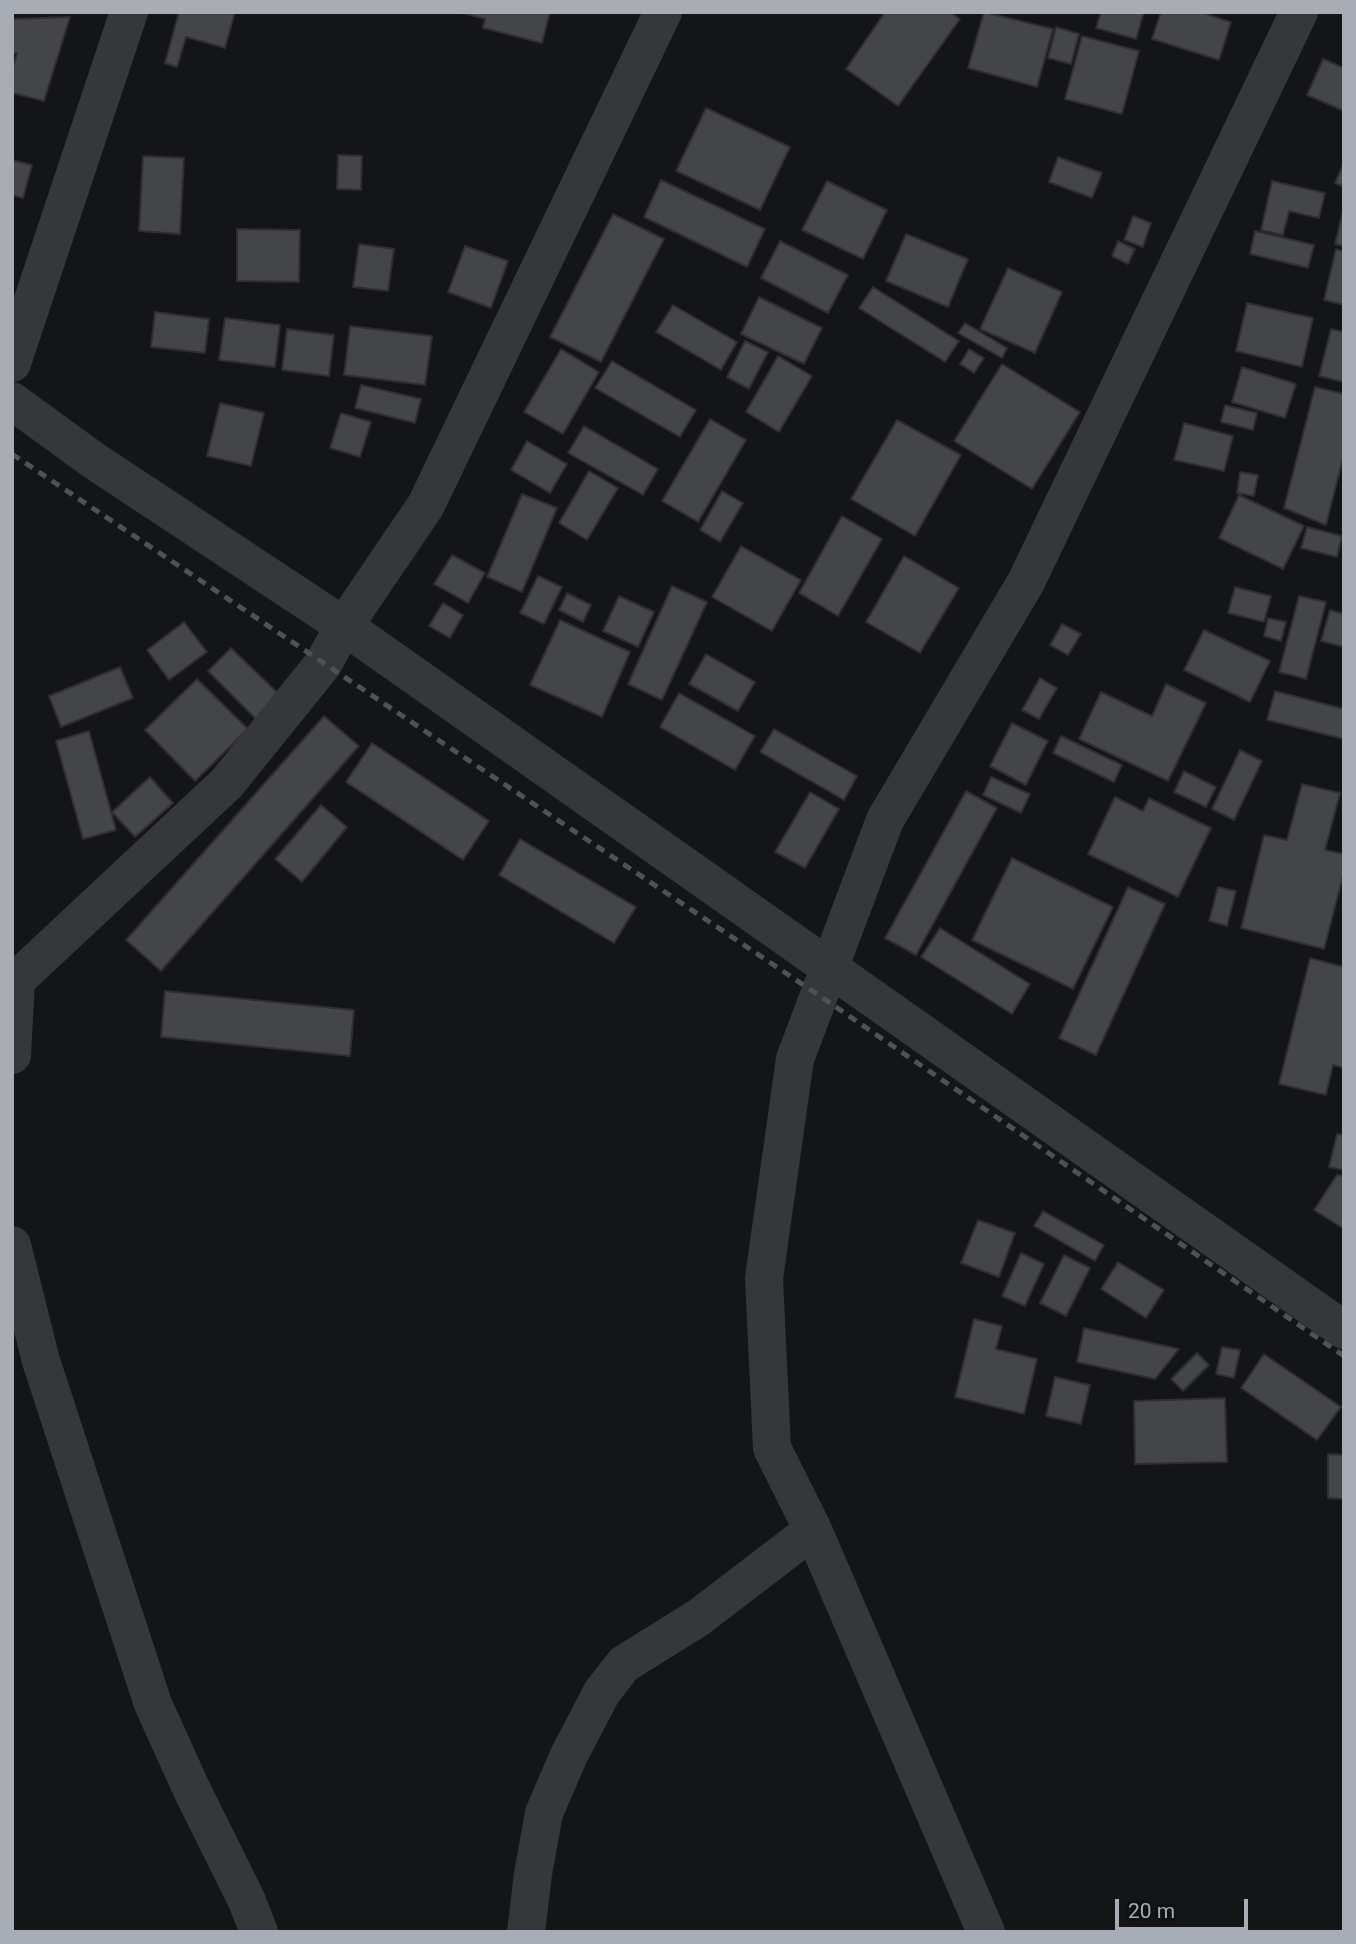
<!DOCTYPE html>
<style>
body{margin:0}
#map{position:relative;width:1356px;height:1944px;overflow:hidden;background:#141516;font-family:Roboto,sans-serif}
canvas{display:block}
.frame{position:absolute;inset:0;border:14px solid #a7acb5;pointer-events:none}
.scale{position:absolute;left:1115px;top:1899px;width:133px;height:32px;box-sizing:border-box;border:4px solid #a7acb5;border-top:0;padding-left:9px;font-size:21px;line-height:24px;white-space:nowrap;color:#a7acb5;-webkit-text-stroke:5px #0f1011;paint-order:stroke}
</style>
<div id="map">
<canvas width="1356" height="1944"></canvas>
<div class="frame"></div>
<div class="scale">20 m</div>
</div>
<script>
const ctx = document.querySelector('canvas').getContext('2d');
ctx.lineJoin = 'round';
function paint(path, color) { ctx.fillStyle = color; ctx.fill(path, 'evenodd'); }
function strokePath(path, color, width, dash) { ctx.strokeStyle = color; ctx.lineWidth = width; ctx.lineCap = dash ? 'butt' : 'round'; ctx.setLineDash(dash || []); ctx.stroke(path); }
const building = new Path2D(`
 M179 12H235L225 48 186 37 177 67 165 63Z
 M458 12H550L542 43 483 28 485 19Z
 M885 12H950L960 19 898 106 846 69Z
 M984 12 1053 29 1037 87 968 68Z
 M1101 12H1144L1136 39 1096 28Z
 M1161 12H1200L1231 22 1219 60 1152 39Z
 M70 17 44 101 12 93V70L17 53H12V19Z
 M1056 27 1079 34 1071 64 1048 58Z
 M1082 36 1139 51 1122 114 1065 99Z
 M1323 59 1344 68V111L1307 95Z
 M706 108 790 147 760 210 676 171Z
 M338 155 362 156 361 190 337 189Z
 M143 156 184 158 180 234 139 231Z
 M1058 157 1102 173 1092 198 1049 182Z
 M12 160 32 165 23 198 12 195Z
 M1344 163V187L1335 183Z
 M661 180 765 229 747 267 644 217Z
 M827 181 887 210 863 259 802 230Z
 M1272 181 1325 193 1319 218 1289 211 1283 235 1261 230Z
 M1344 207V246L1335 244Z
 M613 214 664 239 601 362 550 337Z
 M1133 216 1151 223 1143 247 1124 240Z
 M237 229 300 230 299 282 237 281Z
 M1255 231 1314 245 1308 268 1250 254Z
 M906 234 968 259 948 307 886 281Z
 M780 241 848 275 828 313 761 278Z
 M1118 241 1135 249 1128 264 1112 256Z
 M359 244 394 249 388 291 353 287Z
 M465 246 508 261 491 308 448 292Z
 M1336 249 1344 251V305L1324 300Z
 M1008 268 1062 292 1035 353 980 329Z
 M873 287 959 341 945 362 859 308Z
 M759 297 822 328 804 364 741 334Z
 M1247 303 1313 318 1302 367 1236 351Z
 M673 305 737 342 721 370 656 332Z
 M155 312 209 319 205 353 151 347Z
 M225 318 280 325 275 367 219 360Z
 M965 323 1007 348 1002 358 958 333Z
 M350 326 432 336 425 385 344 375Z
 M287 329 334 335 329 376 282 370Z
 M1331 329 1344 332V382L1319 376Z
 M745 341 768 352 749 389 727 377Z
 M561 349 599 372 563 434 524 412Z
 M969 349 984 358 974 373 960 364Z
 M778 356 812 376 779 432 746 412Z
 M612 361 696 410 680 437 595 388Z
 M1002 364 1080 412 1032 489 954 441Z
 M1242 367 1296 384 1285 418 1232 402Z
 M361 385 421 399 415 423 355 408Z
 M1315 387 1344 394V454L1326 525 1284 508Z
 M220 403 264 413 251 466 207 456Z
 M1225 405 1257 413 1253 430 1221 422Z
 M341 413 371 422 360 457 330 448Z
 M710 419 746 440 698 522 662 501Z
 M897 420 961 455 915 536 851 499Z
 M1184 423 1233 436 1224 471 1174 460Z
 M584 426 658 469 643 495 568 453Z
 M527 441 567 464 550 493 511 470Z
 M589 471 618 488 587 540 559 523Z
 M1240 472 1258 475 1254 496 1237 493Z
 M722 491 743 503 720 542 700 530Z
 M522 494 557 508 522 592 487 577Z
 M1239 495 1304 526 1283 569 1219 538Z
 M842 516 882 539 838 616 799 593Z
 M1307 527 1342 536 1337 557 1301 548Z
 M741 546 801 580 772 631 712 597Z
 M452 555 485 573 468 603 434 584Z
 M904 556 959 588 920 653 866 622Z
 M538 576 562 587 544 624 520 613Z
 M672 586 707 602 662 700 628 684Z
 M1235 587 1271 596 1264 622 1228 613Z
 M567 593 591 605 583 622 559 610Z
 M619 596 654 612 638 647 603 631Z
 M1299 596 1326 602 1306 679 1279 672Z
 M443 603 463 615 450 638 429 626Z
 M1330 610 1344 614V647L1321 641Z
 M1268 618 1286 622 1281 641 1264 636Z
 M560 620 630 652 602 717 530 685Z
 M184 622 207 652 169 680 147 650Z
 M1062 624 1081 634 1068 655 1050 645Z
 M1204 630 1270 661 1250 702 1184 670Z
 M231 648 280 695 256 719 208 671Z
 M706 654 755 682 738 711 689 684Z
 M120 667 133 698 61 727 49 696Z
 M1040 678 1057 688 1039 719 1022 710Z
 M197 679 248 729 195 781 145 730Z
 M1166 684 1206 703 1168 781 1079 739 1101 692 1152 716Z
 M1275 691 1344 709V739L1267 720Z
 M679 693 755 736 735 770 660 727Z
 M324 716 359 746 161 971 126 940Z
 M1012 723 1048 741 1026 785 990 766Z
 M774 729 857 776 844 800 760 752Z
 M89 731 116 830 83 839 56 741Z
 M1061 736 1122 765 1114 782 1053 753Z
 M372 743 489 821 463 860 346 782Z
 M1240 750 1262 761 1234 820 1212 809Z
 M1184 771 1216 787 1206 807 1174 792Z
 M150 777 173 803 135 837 112 812Z
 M991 777 1030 794 1021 813 983 795Z
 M1302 784 1340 793 1325 850 1344 854V872L1324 949 1241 928 1264 835 1287 840Z
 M966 791 997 808 916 955 885 938Z
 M810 792 839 809 805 868 775 852Z
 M1115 797 1143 811 1149 798 1211 828 1178 897 1088 854Z
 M321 805 347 827 302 882 275 859Z
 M520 839 636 907 614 943 499 875Z
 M1012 858 1113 907 1073 989 972 940Z
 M1128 887 1165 904 1096 1055 1059 1038Z
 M1218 887 1236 891 1227 926 1209 921Z
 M940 928 1030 984 1012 1014 921 957Z
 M1310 958 1344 967V1068L1333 1065 1326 1095 1279 1084Z
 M165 991 354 1010 350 1056 161 1037Z
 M1337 1134 1344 1135V1170L1329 1167Z
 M1337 1175 1344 1176V1229L1314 1210Z
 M1043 1211 1104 1245 1095 1261 1034 1226Z
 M978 1220 1015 1233 999 1277 961 1263Z
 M1021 1253 1044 1264 1025 1306 1002 1296Z
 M1064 1255 1090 1268 1066 1316 1040 1303Z
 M1118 1262 1164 1290 1146 1318 1101 1289Z
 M974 1319 1002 1326 996 1349 1037 1359 1024 1414 955 1397Z
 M1084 1328 1179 1349 1155 1379 1077 1362Z
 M1222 1347 1240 1350 1234 1378 1216 1374Z
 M1197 1353 1209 1365 1183 1391 1171 1379Z
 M1264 1354 1341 1407 1317 1440 1241 1388Z
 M1055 1377 1090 1385 1081 1424 1046 1416Z
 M1225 1398 1227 1462 1135 1464 1134 1401Z
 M1328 1454 1344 1455V1499L1328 1498Z`);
paint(building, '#444549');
strokePath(building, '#2f2f32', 2);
strokePath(new Path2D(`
 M12 363 129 12
 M12 401 93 460 344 626 1344 1330
 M12 984 227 783 323 664 344 626 426 505 663 12
 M12 1055 16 982
 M12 1245 41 1361 153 1704 191 1788 247 1901 259 1932
 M526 1932 533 1874 544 1813 569 1755 602 1692 624 1664 698 1618 813 1530
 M986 1932 813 1530 772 1448 764 1278 795 1059 885 820 1026 582 1299 12`), '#36373b', 38);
strokePath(new Path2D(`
 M12 454 820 996 1344 1356`), '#4f5156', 5, [9, 7]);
</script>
